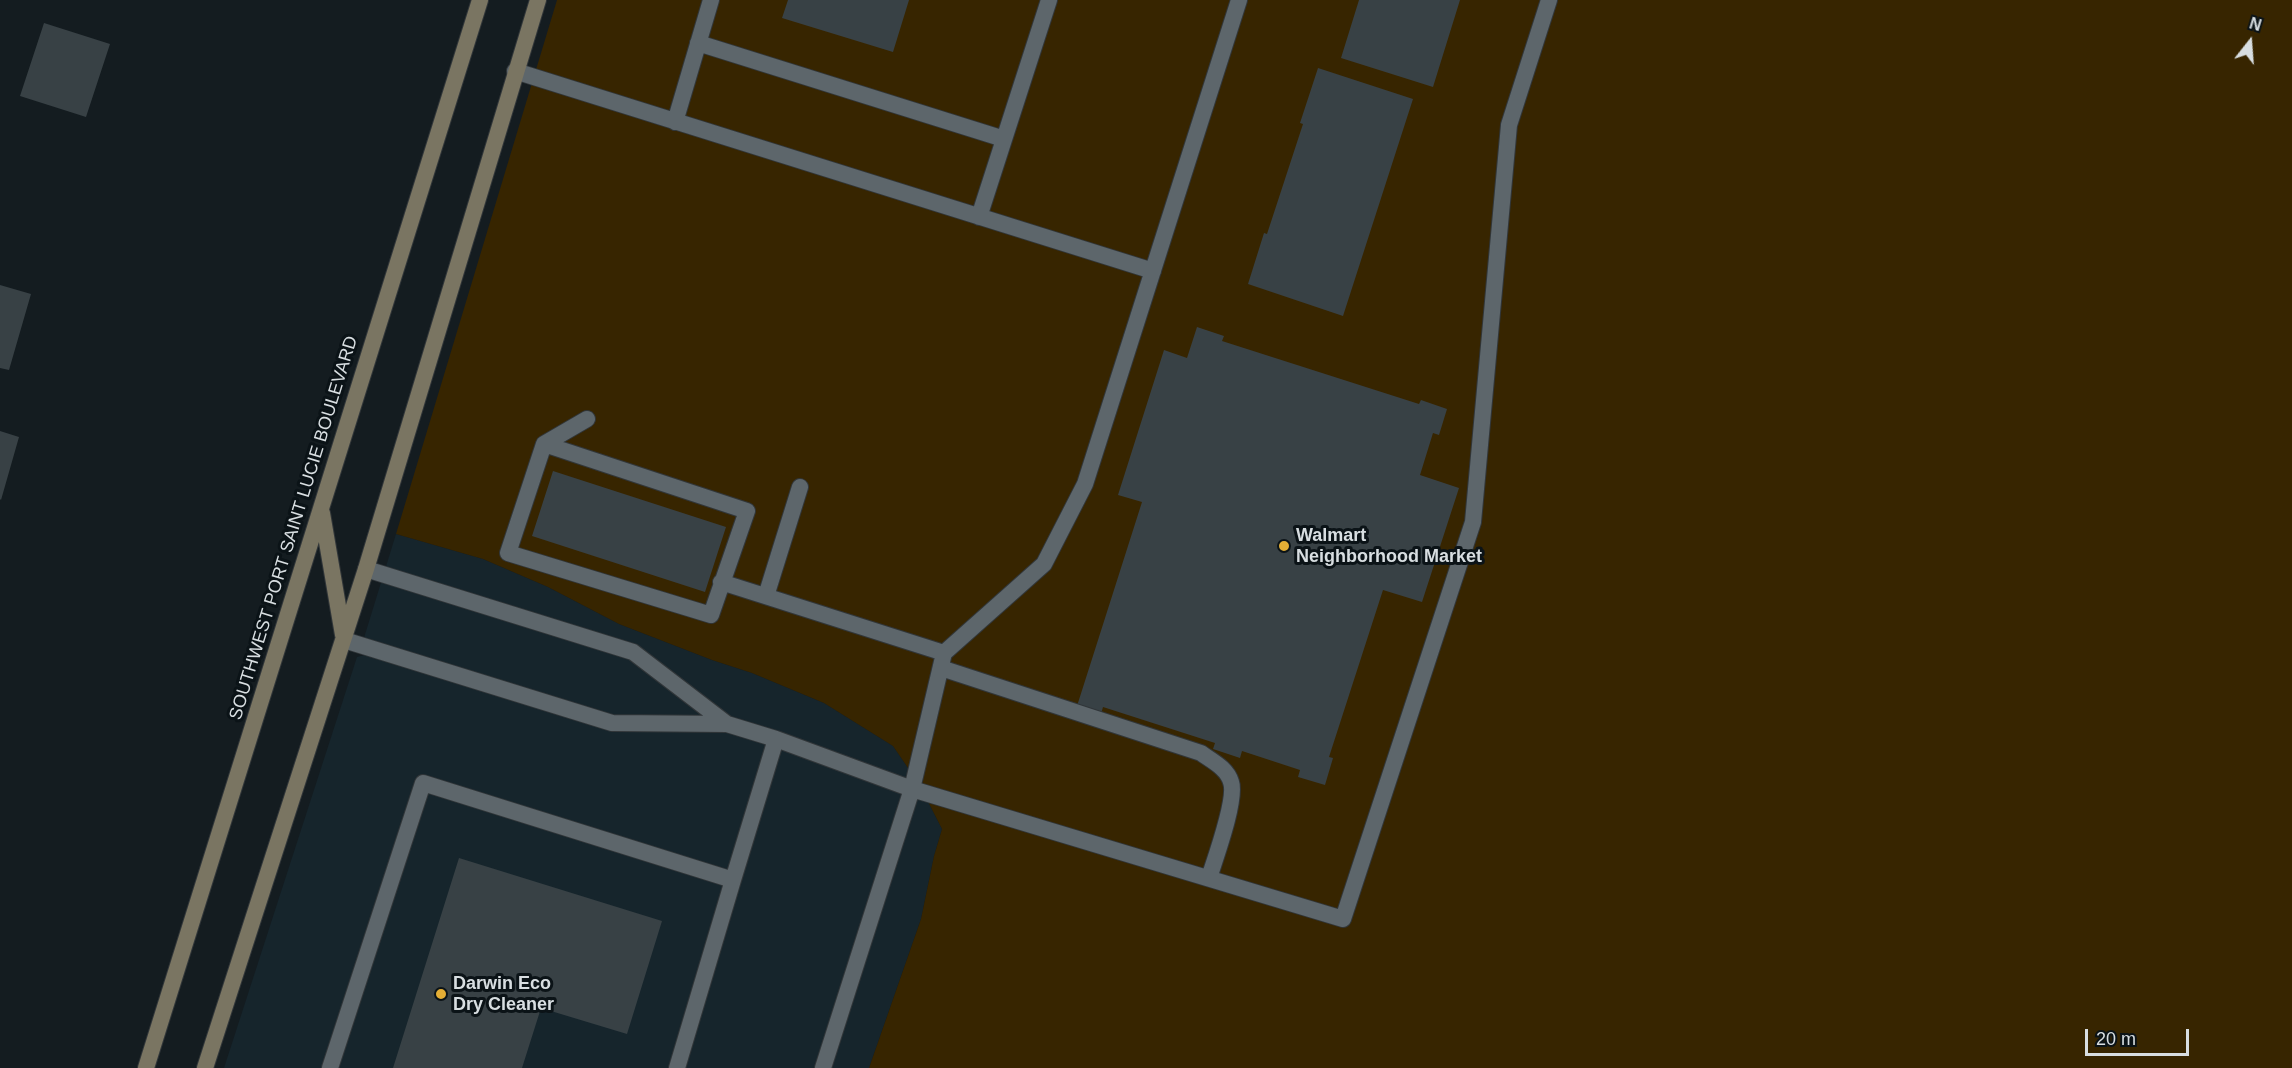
<!DOCTYPE html>
<style>
body{margin:0}
#map{position:relative;width:2292px;height:1068px;overflow:hidden;background:#141c20;font-family:Arial,sans-serif}
canvas{display:block}
.north{position:absolute;left:2220px;top:12px;width:60px;height:60px;-webkit-text-stroke:4px #0b1317;paint-order:stroke;rotate:17deg;font-size:16px;font-weight:700;line-height:24px;text-align:center;color:#d8dee1}
.north::after{content:'';display:block;margin:auto;width:21px;height:27px;background:#d8dee1;clip-path:polygon(50% 0,100% 100%,50% 72%,0 100%)}
.scale{position:absolute;left:2085px;top:1029px;width:104px;height:27px;box-sizing:border-box;border:3px solid #d8dee1;border-top:0;padding-left:8px;font-size:18px;line-height:21px;white-space:nowrap;color:#d8dee1;-webkit-text-stroke:4px #0b1317;paint-order:stroke}
</style>
<div id="map">
<canvas width="2292" height="1068"></canvas>
<div class="north">N</div>
<div class="scale">20 m</div>
</div>
<script>
const ctx = document.querySelector('canvas').getContext('2d');
ctx.lineJoin = 'round';
function paint(path, color) { ctx.fillStyle = color; ctx.fill(path, 'evenodd'); }
function strokePath(path, color, width, dash) { ctx.strokeStyle = color; ctx.lineWidth = width; ctx.lineCap = dash ? 'butt' : 'round'; ctx.setLineDash(dash || []); ctx.stroke(path); }
function write(font, color, halo, rows, align = 'center') {
  ctx.font = font + ' Arial,sans-serif'; ctx.lineWidth = 6; ctx.setLineDash([]); ctx.textBaseline = 'middle'; ctx.strokeStyle = halo; ctx.fillStyle = color; for (const [text, x, y, turn = 0] of rows) {
    ctx.save(); ctx.translate(x, y); ctx.rotate((+turn || 0) * Math.PI / 180); ctx.textAlign = isNaN(turn) ? turn : align; if (halo) ctx.strokeText(text, 0, 0); ctx.fillText(text, 0, 0); ctx.restore();
  }
}
paint(new Path2D(`
 M396 534 483 559 548 587 619 624 712 660 752 673 824 703 893 746 919 784 942 829 934 856 921 919 869 1068H224L357 657 365 655 363 641Z`), '#16252c');
paint(new Path2D(`
 M557 0H2292V1068H869L921 919 934 856 942 829 919 784 893 746 824 703 752 673 712 660 619 624 548 587 483 559 396 534Z`), '#372500');
paint(new Path2D(`
 M788 0H909L893 52 782 18Z
 M1359 0H1460L1433 87 1341 58Z
 M44 23 110 44 86 117 20 96Z
 M1318 68 1413 99 1343 316 1248 284 1264 233 1267 234 1303 124 1300 123Z
 M0 285 31 294 9 370 0 368Z
 M1197 327 1224 336 1222 341 1419 404 1421 400 1447 409 1439 435 1433 433 1420 475 1459 488 1422 602 1383 590 1329 757 1333 758 1325 785 1298 777 1300 770 1242 751 1240 758 1213 749 1215 743 1103 707 1101 714 1077 706 1142 502 1118 495 1164 350 1187 358Z
 M0 431 19 437 1 500 0 499Z
 M553 471 726 527 705 592 532 536Z
 M459 858 662 921 627 1034 541 1008 522 1068H393Z`), '#384145');
const service = new Path2D(`
 M1239 0 1085 484 1044 564 944 653 912 789 1343 919 1473 522 1509 125 1549 0
 M698 43 1004 139
 M515 71 1153 271
 M675 122 711 0
 M979 217 1049 0
 M544 444 747 511 711 615 508 553 544 444 587 419
 M366 569 633 652 727 724
 M721 582 944 653
 M766 596 800 487
 M344 640 612 723 727 724 776 739 912 789 823 1068
 M941 668 1201 753C1212 761 1227 768 1231 782 1237 799 1215 859 1209 878
 M733 880 776 739
 M330 1068 423 783 733 880 677 1068`);
const secondary = new Path2D(`
 M322 513 343 635
 M146 1068 480 0
 M205 1068 366 569 538 0`);
strokePath(service, '#313639', 18);
strokePath(secondary, '#313639', 18);
strokePath(service, '#5d666b', 16);
strokePath(secondary, '#7a7562', 16);
for (const [x, y, r, color] of [
 [1284,546,6,"#e4ae35"],
 [441,994,6,"#e4ae35"]
]) { const dot = new Path2D(); dot.arc(x, y, r, 0, 2 * Math.PI); ctx.fillStyle = color; ctx.fill(dot); strokePath(dot, '#0b1317', 2); }
write('18px', '#d8dee1', '#0b1317', [
 ["SOUTHWEST PORT SAINT LUCIE BOULEVARD",294,528,-73]
]);
write('bold 18px', '#d8dee1', '#0b1317', [
 ["Walmart",1296,536],
 ["Neighborhood Market",1296,557],
 ["Darwin Eco",453,984],
 ["Dry Cleaner",453,1005]
], 'left');
</script>
